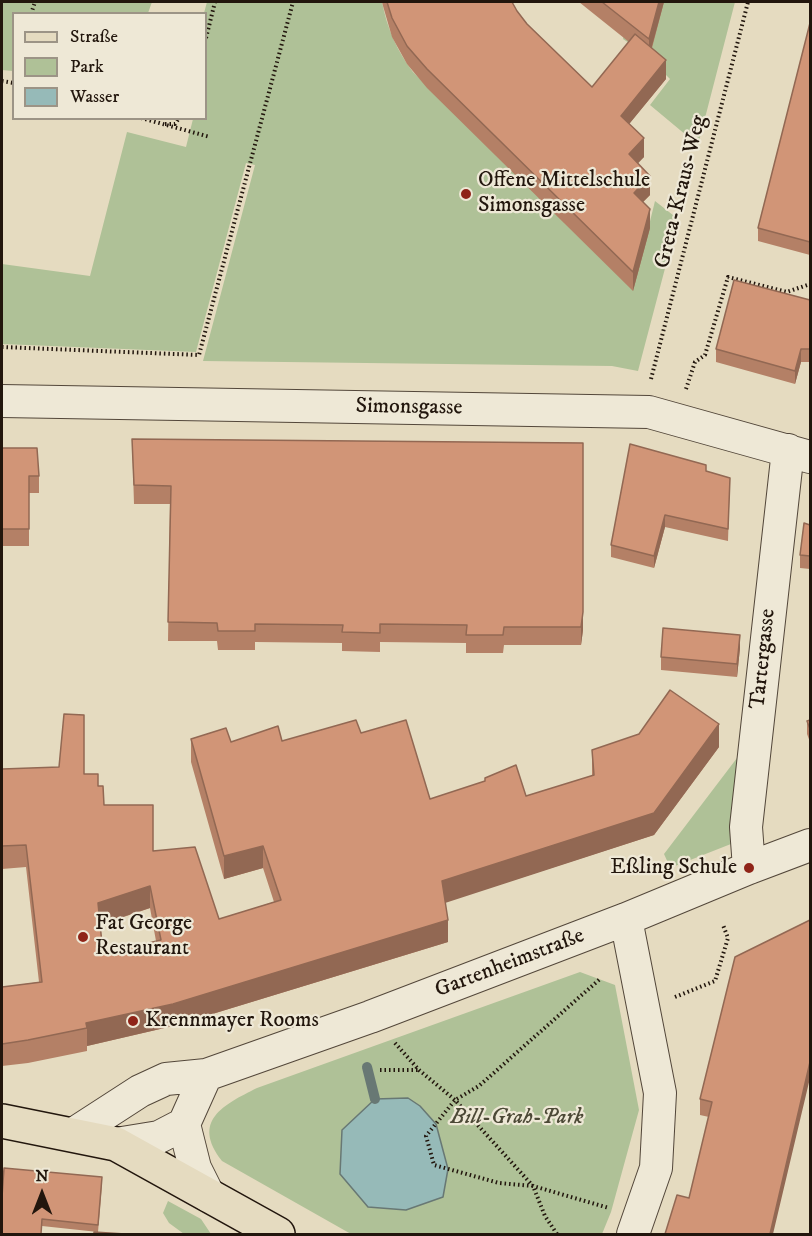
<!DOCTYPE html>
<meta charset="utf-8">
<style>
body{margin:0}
#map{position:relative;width:812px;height:1236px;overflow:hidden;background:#e5dbc0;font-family:"IM FELL DW Pica",serif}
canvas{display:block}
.frame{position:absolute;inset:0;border:3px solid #22160d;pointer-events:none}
.legend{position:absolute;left:12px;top:12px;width:195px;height:108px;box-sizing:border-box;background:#eee8d6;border:2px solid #9c9486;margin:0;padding:8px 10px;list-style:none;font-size:18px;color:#22160d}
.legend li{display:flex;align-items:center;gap:12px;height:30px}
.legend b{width:30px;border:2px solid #9c9486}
.north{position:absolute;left:12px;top:1164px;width:60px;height:60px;-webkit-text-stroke:4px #eee8d6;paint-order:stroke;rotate:0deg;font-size:16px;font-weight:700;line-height:24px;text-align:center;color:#22160d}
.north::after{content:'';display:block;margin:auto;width:21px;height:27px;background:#22160d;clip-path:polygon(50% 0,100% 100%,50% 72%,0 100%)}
</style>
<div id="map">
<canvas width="812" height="1236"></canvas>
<div class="frame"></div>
<ul class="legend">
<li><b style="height:8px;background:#e5dbc0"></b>Straße</li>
<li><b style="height:16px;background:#afc197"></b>Park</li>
<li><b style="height:16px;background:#96bab8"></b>Wasser</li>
</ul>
<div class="north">N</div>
</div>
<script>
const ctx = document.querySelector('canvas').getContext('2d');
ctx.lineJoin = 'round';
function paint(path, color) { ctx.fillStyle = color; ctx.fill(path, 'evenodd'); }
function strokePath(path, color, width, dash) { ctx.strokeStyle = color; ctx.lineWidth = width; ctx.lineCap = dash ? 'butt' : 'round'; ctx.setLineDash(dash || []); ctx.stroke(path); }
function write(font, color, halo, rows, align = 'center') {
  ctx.font = font + ' "IM FELL DW Pica",serif'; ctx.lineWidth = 4.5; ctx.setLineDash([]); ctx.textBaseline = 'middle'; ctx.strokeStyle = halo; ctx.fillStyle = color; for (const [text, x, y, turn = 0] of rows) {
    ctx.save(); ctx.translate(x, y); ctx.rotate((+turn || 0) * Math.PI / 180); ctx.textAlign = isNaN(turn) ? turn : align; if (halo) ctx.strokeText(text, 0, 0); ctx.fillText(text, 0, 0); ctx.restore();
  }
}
paint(new Path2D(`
 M2 2H152L148 13 14 14 13 71 2 70Z
 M207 2H382C387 28 397 51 413 72L633 290 655 201 678 219 638 371 612 366 203 361 255 165 246 163 196 352 2 344V264L90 276 127 132 186 147 193 119 206 118V14L204 13Z
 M664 2H735L698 145 650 105 670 79 662 71 663 66 623 39 626 24Z
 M737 758 744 764 736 842 675 866 669 865 664 854Z
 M580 972 615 985 639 1110 611 1212 602 1234H351L222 1161C191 1121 223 1105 257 1088Z
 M168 1201 201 1219 211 1234H184L169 1223 163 1213Z`), '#afc197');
const water = new Path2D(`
 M408 1098 420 1106 436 1124 448 1169 443 1197 406 1210 368 1207 340 1174 342 1130 375 1099Z`);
paint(water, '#96bab8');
strokePath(water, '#687874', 1.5);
strokePath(new Path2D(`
 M367 1067 375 1099`), '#687874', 10);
const street = new Path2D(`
 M2 401 649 412 810 457
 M749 868 746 827 788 450
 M626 919 660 1093 656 1168 633 1234
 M184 1124 195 1168 209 1196
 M72 1135 140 1091 166 1079 206 1075 370 1017 626 919 749 868 810 845
 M116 1144 159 1137 184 1124 206 1075`);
const primary = new Path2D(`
 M2 1121 116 1144 278 1234`);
strokePath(street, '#53473a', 34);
strokePath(primary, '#22160d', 36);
strokePath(new Path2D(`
 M31 14 35 2
 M206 38 215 2
 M2 81 14 83
 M141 118 210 137
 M165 124H175L179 118
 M2 347 199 355 293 2
 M651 379 748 2
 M686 389 695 362 705 355 728 277 787 292 810 284
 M675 997 715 981 728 938 723 925
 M395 1043 419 1070 455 1100 533 1186 609 1208
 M380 1070H418
 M557 1234 545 1216 533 1186 499 1183 434 1165 426 1136 455 1100 479 1086 601 978`), '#22160d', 4, [1.5, 3]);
strokePath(street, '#eee8d6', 32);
strokePath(primary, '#e5dbc0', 33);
paint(new Path2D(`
 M382 2H512L517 11 527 24 592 87 629 42 579 2H664L652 48 666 79 629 124 644 157 637 163 650 195 643 202 650 228 633 291 427 88 407 64 392 37 383 6Z
 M810 23V255L758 241V228Z
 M810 300V362H801L795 384 716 362V349Z
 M132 439 583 443V630L581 645H504L503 653H466V643L380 642V652L342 651V643L255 642V650H218L217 641H168L170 504H134Z
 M2 448 39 476V493H29V546H2Z
 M706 471 730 478 728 541 665 527 654 568 611 557V545Z
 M810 525V569L800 568V555Z
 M740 648 737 677 661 670V657Z
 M810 720V742L807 734V721Z
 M361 733 430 799 526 796 592 776V750L719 747 654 835 445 902 448 942 173 1026 87 1046V1051L28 1063 2 1066V987L39 982 26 867 2 869V769L84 774 98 786 104 805 153 851 219 919 274 902 263 868 224 879 191 762V739L231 742 282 741ZM150 908 156 941 103 954 100 925Z
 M810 920 689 1198 709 1117 700 1115V1099Z
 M102 1184 98 1232 42 1226 2 1234Z`), '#b48066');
paint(new Path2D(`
 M659 2H664L649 57V39Z
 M666 60V79L621 134V116Z
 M644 138V157L629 173V154Z
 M650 176V195L634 211V193Z
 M650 209V228L633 291V272Z
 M801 349V362L795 384V371Z
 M665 515V527L654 568V556Z
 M583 612V630L581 645V627Z
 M740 635V648L737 677V664Z
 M719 724V747L654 835 442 904V881Z
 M263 846V868L224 879V856Z
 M150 886V908L98 925V903Z
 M448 920V942L173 1026 87 1046V1028L86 1023Z
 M810 1062V1078L773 1234H770Z`), '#926853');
const building = new Path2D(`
 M387 2H512L517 11 527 24 592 87 635 34 666 60 621 116 644 138 629 154 650 176 634 193 650 209 633 272 427 69 407 46 392 18Z
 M602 2H659L649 39Z
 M810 23V242L758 228Z
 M734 280 810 300V349H801L795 371 716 349Z
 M132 439 583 443V612L581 627H504L503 635H466L467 625 380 624V633L342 632 343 625 255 624V631H218L217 623 168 622 171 486 134 485Z
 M630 444 706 465V471L730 478 728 529 665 515 654 556 611 545Z
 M2 448H37L39 476H29V529H2Z
 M804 523 810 525V556L800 555Z
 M663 628 740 635 737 664 661 657Z
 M670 690 719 724 654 813 442 881 448 920 173 1004 86 1023 87 1028 28 1040 2 1044V987L42 982 26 845 2 846V769L59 767 64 714 84 715V774H98V786H103L104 805H153V851L195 847 219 919 281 900 263 846 224 856 191 739 226 728 231 742 278 726 282 741 356 720 361 733 406 720 430 799 485 781V778L516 765 526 796 594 775 592 750 639 734ZM150 886 161 940 103 954 98 903Z
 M810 720V729L807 721Z
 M810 920V1062L770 1234H665L677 1195 689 1198 712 1102 700 1099 735 957Z
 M4 1168 102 1177 98 1225 42 1219 41 1234H2V1197Z
 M94 1232 125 1234H94Z`);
paint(building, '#d19577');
strokePath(building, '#926853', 1.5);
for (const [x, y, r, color] of [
 [466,194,6,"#8f2418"],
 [749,868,6,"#8f2418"],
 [83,937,6,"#8f2418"],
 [133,1021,6,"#8f2418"]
]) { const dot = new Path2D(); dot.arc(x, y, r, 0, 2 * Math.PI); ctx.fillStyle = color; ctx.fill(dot); strokePath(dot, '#eee8d6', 2); }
write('22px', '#22160d', '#eee8d6', [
 ["Offene Mittelschule",478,181],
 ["Simonsgasse",478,206],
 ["Eßling Schule",737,868,"right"],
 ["Fat George",95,924],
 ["Restaurant",95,949],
 ["Krennmayer Rooms",145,1021]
], 'left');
write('22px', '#22160d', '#eee8d6', [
 ["Greta-Kraus-Weg",682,192,-76],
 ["Simonsgasse",409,408,1],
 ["Tartergasse",764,659,-84],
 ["Gartenheimstraße",510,964,-21]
]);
write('italic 22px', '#4c4936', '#eee8d6', [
 ["Bill-Grah-Park",517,1118]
]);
</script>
